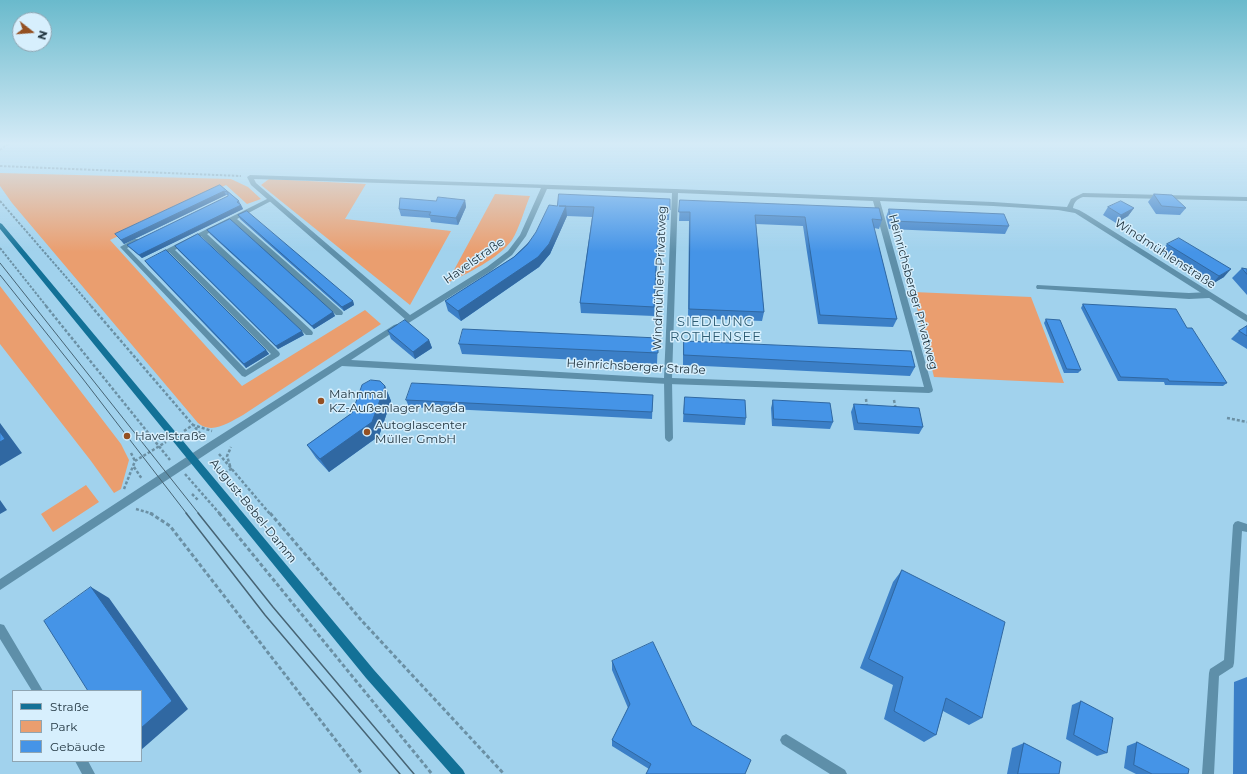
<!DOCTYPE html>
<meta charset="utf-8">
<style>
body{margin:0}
#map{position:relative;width:1247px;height:774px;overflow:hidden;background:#a1d2ed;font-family:Montserrat,sans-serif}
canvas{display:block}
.legend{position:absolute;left:12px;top:690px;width:130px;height:72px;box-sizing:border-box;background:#d7effd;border:1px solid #8fa5b2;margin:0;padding:5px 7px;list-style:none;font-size:12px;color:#223641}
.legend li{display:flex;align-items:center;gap:8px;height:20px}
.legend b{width:20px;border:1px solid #8fa5b2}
.north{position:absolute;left:12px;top:12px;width:40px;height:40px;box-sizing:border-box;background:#d7effd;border:1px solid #8fa5b2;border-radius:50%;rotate:107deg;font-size:11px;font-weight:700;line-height:16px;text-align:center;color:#223641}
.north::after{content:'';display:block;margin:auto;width:14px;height:18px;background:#945022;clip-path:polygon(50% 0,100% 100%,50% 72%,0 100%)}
</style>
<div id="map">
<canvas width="1247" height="774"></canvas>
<ul class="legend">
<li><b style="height:5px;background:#137197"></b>Straße</li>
<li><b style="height:11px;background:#ea9e6f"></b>Park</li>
<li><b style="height:11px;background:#4594e7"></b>Gebäude</li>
</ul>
<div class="north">N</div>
</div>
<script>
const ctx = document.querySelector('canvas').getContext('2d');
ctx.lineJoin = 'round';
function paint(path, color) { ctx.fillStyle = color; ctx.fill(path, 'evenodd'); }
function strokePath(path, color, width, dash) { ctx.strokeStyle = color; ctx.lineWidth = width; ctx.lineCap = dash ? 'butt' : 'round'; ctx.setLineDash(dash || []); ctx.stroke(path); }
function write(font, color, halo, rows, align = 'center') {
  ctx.font = font + ' Montserrat,sans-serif'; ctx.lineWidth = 3; ctx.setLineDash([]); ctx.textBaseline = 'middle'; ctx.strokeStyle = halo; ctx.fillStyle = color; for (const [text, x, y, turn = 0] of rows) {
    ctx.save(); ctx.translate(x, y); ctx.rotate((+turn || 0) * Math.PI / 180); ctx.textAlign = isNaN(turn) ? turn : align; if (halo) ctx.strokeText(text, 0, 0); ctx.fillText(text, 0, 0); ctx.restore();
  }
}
paint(new Path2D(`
 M0 173 231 179 248 187 261 199 247 204 226 185 110 240 242 386 365 310 381 324 243 415C230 422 212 435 198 423L12 203 0 186Z
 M269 179 366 184 345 219 451 231 410 305 261 185Z
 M495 194 530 196C524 210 520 227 512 240 499 258 467 274 447 283Z
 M0 286 121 444 129 460 121 489 114 493 91 461 0 344Z
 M913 292 1031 297 1064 383 934 377Z
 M86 485 99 502 53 532 41 514Z`), '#ea9e6f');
strokePath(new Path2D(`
 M0 150 9 143
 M0 166 241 176
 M0 201 92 307
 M0 248 47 307`), '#6b90a4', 2, [2.5, 1.5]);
strokePath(new Path2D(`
 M46 306 170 460
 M91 306 205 439
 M866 399 867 408
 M894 400 896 410
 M1227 418 1247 422
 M184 431 193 425 212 431
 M131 453 135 461
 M219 454 270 514
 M134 467 142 479
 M185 474 220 514
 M221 476 231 469 227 456 231 447
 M124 489 135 461 166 442
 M192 494 199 501
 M136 509 153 514`), '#6b90a4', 2.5, [3, 2]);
strokePath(new Path2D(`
 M150 513 170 526 362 774
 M219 513 432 774
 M270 513 362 621 504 774`), '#6b90a4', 3, [4, 2.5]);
paint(new Path2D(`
 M271 197 273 198V200L237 219 342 311 343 313 342 315H336L232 221 207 234 312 331 313 333 312 335H306L201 236 175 250 279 352 280 354 279 356 245 377 242 376 120 247 134 239H138V243L127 248 246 370 271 354 169 252 166 253 163 251Z
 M1037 285 1189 293 1209 292 1213 295 1209 298 1189 299 1040 289H1037L1036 287Z
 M668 378 671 379 672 381 673 438 672 440 669 442 666 440 665 438 664 381 665 379Z
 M1238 521 1247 524V532L1242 531 1234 663 1233 667 1219 676 1214 774H1202L1209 673 1210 669 1224 660 1233 525 1235 522Z
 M0 624 4 625 43 691H32L0 639Z
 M75 761H88L95 774H82Z`), '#5e8fa9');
paint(new Path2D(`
 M250 175 675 189 993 202 1067 207 1071 199 1083 193 1247 197V201L1083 197C1077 199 1074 202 1073 208L1079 210 1086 214 1247 315V322L1075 213 1058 210 993 206 880 201 933 390 932 392 929 393 668 384 342 366 214 449 0 590V579L208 443 394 325 397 324 401 327 351 360 664 378 672 193 547 189 526 236 512 255 491 271 407 324 403 321 405 319 251 185 247 177ZM254 179 541 188 520 235 508 251 487 267 410 315 256 183ZM678 193 873 201 924 387 672 378Z
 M786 734 845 770 847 774H830L782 744 780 740 782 736Z`), '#5e8fa9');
paint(new Path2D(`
 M0 223 2 224 374 670 463 770 465 774H451L366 678 0 229Z`), '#137197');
strokePath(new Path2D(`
 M0 263 199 514
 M0 275 83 379 187 514`), '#476474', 1);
strokePath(new Path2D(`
 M186 513 265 615 400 774
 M198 513 273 607 414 774`), '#476474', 1.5);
paint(new Path2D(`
 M220 185 239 201 243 209 142 258 130 248 127 245 228 196V195H226L124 244 115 234Z
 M1154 194 1186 208 1180 215 1156 214 1148 202Z
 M670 199 669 220H659L654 316 581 313 580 303 592 217 567 216 550 254 539 267 461 321 448 311 445 301 514 257 527 245 557 206Z
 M465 200 466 207 458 225 431 222 430 218 401 216 399 209 436 201Z
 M680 200 882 220 879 229 874 228 897 319 893 327 818 324 803 226 756 224 764 312 762 321 688 318 689 221H679Z
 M1108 207 1134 208 1128 216 1116 223 1103 215Z
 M889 209 1009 226 1005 234 889 229 886 217Z
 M238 215 353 301 354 305 344 311 240 219Z
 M207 230 333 312 335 316 314 329 210 234Z
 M1167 244 1224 277 1212 284 1161 252Z
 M175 246 304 335 278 349 178 250Z
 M145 261 266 350 269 354 246 368 148 265Z
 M1242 268 1247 269V295L1232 278Z
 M1083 304 1187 328 1227 383 1223 386 1165 385 1164 382 1118 381 1081 308Z
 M1046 319 1081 370 1078 373H1064L1044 323Z
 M1247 326V349L1231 339 1239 331Z
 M388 331 429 340 432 348 415 359 391 339Z
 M658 338 657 364 462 354 459 344Z
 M684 341 915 367 910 376 683 365V350Z
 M385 386 391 401 379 436 329 472 316 458 307 445 352 413Z
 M653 395 652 419 409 407 406 400Z
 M685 397 746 418 745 425 683 422 684 404Z
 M773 400 833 422 830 429 772 426 771 408Z
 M854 404 923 427 919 434 854 430 851 412Z
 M902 570 982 718 969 725 943 711 936 735 924 742 884 719 893 685 860 668 893 582Z
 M612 661 692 725 649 769 612 746V740L628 708 612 670Z
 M1247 677V774H1233L1234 682Z
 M1081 701 1107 753 1097 756 1066 739 1072 705Z
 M1137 742 1188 774H1136L1124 768 1127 746Z
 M1024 743 1059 774H1007L1012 748Z`), '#3b7fc7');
paint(new Path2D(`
 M224 191 226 195 124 244 121 240Z
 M465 200 466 207 458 225 456 218Z
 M241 205 243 209 142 258 139 255Z
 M566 206 567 216 550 254 539 267 461 321 458 311Z
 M1134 208 1128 216 1116 223 1121 215Z
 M1231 269 1224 277 1212 284 1219 276Z
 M353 301 354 305 344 311 342 307Z
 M333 312 335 316 314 329 312 326Z
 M302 331 304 335 278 349 276 346Z
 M429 340 432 348 415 359 413 352Z
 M266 350 269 354 246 368 244 364Z
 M385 386 391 401 379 436 329 472 320 459Z
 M0 423 22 453 0 466Z
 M0 500 7 510 0 514Z
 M91 587 109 598 188 709 141 750V728Z`), '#3068a2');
const building = new Path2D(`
 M220 185 239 201 237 202 241 205 139 255 127 245 228 196V192L224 191 121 240 115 234Z
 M559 194 670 199V210H659L654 307 580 303 594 207 559 206H566L549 244 538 257 458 311 445 301 514 257 527 245 536 232 549 205 557 206Z
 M1154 194 1172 195 1186 208 1162 206Z
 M438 197 465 200 456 218 429 215 431 212 399 209 400 198 436 201Z
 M680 200 879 208 882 220 872 219 897 319 820 315 805 217 755 215 764 312 689 309 690 212H679Z
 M1121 201 1134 208 1121 215 1108 207Z
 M889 209 1004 214 1009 226 892 221Z
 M247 211 353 301 342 307 238 215Z
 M230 219 333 312 312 326 207 230Z
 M198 234 302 331 276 346 175 246Z
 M1179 238 1231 269 1219 276 1167 244Z
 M166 250 266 350 244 364 145 261Z
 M1242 268 1247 269V274Z
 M1083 304 1176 309 1187 328H1192L1227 383 1169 381 1168 379 1121 377Z
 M1046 319 1060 320 1081 370 1067 369Z
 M405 320 429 340 413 352 388 331Z
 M1247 326V336L1239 331Z
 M463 329 658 338V353L459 344Z
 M684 341 911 351 915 367 684 355Z
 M371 380 380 381 385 386 372 422 320 459 307 445 352 413 362 385Z
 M412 383 653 395 652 412 406 400Z
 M685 397 745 400 746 418 684 414Z
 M773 400 830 403 833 422 774 419Z
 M854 404 919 408 923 427 858 423Z
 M0 432 5 439 0 442Z
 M902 570 1005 622 982 718 946 698 936 735 894 711 903 677 869 659Z
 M91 587 172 701 141 728V691H88L44 621Z
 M653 642 692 725 751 760 745 774H646L651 764 612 740 630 704 612 661Z
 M1081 701 1113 718 1107 753 1074 735Z
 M1137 742 1189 769 1188 774H1152L1134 765Z
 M1024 743 1061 762 1059 774H1018Z`);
paint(building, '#4594e7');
strokePath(building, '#3068a2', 1);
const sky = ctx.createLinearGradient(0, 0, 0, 252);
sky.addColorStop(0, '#6abacc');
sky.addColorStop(0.57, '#d5ebf7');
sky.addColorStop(1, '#d5ebf700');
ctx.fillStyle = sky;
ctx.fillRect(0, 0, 1247, 252);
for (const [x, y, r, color] of [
 [321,401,4,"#945022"],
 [367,432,4,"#945022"],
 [127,436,4,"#945022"]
]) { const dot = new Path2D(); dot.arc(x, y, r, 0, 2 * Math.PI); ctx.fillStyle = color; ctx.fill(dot); strokePath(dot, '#d7effd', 1.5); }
write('12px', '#223641', '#d7effd', [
 ["Windmühlenstraße",1165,254,33],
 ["Havelstraße",474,261,-35],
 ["Windmühlen-Privatweg",660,278,-88],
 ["Heinrichsberger Privatweg",913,292,75],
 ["Heinrichsberger Straße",636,367,3],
 ["August-Bebel-Damm",253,511,51]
]);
write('12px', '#223641', '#d7effd', [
 ["Mahnmal",329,394],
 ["KZ-Außenlager Magda",329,408],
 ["Autoglascenter",375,425],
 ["Müller GmbH",375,439],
 ["Havelstraße",135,436]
], 'left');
ctx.letterSpacing = '1px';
write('13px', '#2d5c73', '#d7effd', [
 ["SIEDLUNG",716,322],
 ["ROTHENSEE",716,337]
]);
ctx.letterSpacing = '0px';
</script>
